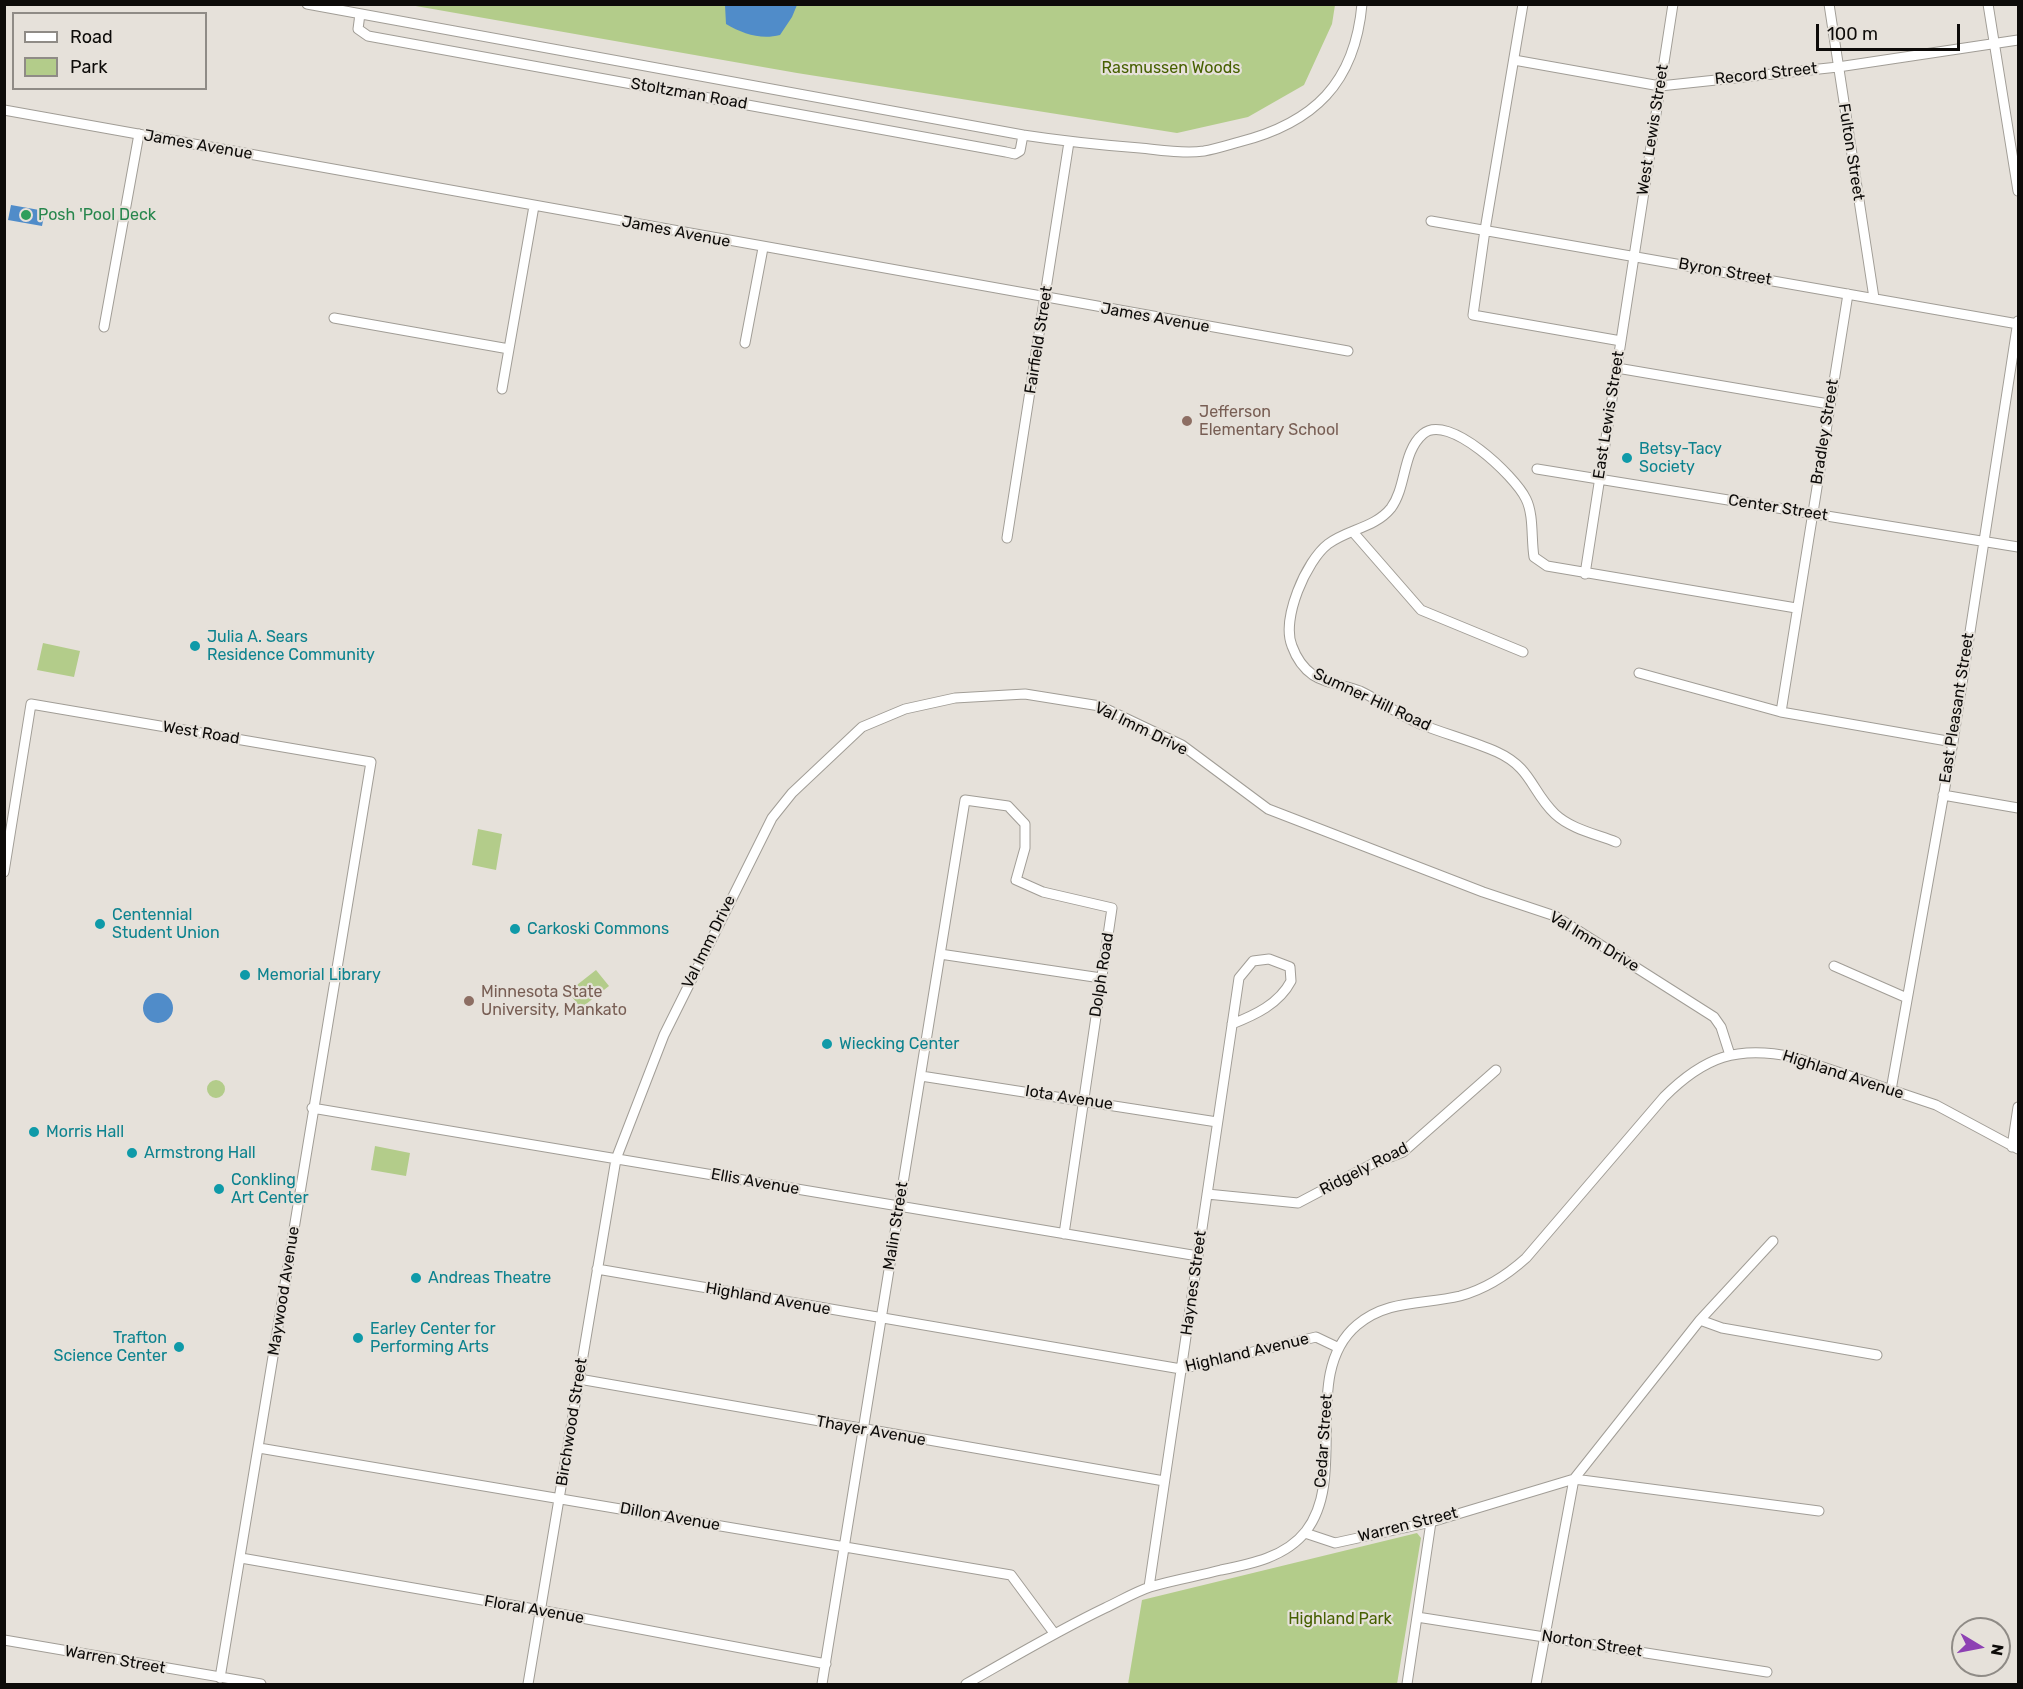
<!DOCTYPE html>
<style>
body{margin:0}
#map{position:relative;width:2023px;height:1689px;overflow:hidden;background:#e6e1da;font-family:Rubik,sans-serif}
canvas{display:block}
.frame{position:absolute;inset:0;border:6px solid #0d0b09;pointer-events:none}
.legend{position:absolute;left:12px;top:12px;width:195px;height:78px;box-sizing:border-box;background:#e6e1da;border:2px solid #8f8b86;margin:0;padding:8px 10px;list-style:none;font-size:18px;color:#0d0b09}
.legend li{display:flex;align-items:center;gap:12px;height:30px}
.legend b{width:30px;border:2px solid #8f8b86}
.north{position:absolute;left:1951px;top:1617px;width:60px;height:60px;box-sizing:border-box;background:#e6e1da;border:2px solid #8f8b86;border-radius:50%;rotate:100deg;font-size:16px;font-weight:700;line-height:24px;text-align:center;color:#0d0b09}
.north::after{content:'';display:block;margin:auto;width:21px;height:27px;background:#8d41b3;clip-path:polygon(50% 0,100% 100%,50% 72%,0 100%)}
.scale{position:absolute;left:1816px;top:24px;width:144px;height:27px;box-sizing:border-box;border:3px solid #0d0b09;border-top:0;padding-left:8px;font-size:18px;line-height:21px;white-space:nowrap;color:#0d0b09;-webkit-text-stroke:4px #e6e1da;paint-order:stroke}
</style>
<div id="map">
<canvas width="2023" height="1689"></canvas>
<div class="frame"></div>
<ul class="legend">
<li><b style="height:8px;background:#fff"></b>Road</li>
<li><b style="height:16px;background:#b3cc8a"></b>Park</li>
</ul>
<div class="north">N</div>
<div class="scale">100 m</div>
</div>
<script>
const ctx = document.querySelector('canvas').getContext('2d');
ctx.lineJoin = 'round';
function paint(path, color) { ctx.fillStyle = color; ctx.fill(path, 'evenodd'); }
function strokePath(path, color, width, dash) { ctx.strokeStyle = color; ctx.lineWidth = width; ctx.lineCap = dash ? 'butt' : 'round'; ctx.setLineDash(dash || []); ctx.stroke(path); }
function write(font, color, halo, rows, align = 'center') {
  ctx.font = font + ' Rubik,sans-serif'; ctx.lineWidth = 4.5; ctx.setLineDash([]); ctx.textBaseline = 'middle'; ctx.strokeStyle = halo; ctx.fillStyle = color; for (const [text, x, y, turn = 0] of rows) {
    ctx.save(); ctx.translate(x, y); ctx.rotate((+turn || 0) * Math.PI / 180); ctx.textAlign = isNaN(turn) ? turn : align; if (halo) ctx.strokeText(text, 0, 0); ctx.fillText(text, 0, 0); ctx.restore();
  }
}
paint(new Path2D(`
 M410 5H1335L1332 24 1304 85 1248 117 1177 133 797 73Z
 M43 643 80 651 74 677 37 670Z
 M478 829 502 834 496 870 472 865Z
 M596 970 609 986 581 1008 568 992Z
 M207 1089a9 9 0 1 1 18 0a9 9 0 1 1-18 0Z
 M375 1146 410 1153 406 1176 371 1170Z
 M1417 1533 1421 1538 1397 1684H1128L1142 1600Z`), '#b3cc8a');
paint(new Path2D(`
 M725 5V4L797 5 792 17 780 35C761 40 743 34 726 24Z
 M11 205 45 211 42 226 8 220Z
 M143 1008a15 15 0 1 1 30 0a15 15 0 1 1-30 0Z`), '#508cc9');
const minor = new Path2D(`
 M307 4 1023 135C1062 141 1101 145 1140 148 1161 150 1183 154 1204 151 1216 149 1228 145 1239 142 1314 123 1355 83 1362 4
 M1523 4 1485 230 1473 315 1621 341
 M1829 4 1874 298
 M1988 4 2018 191
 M360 14 358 29 368 36 1006 152 1015 154 1020 151 1023 135
 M1514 60 1660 86 1838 67 2018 40
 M4 110 1348 351
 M1431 221 2018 324
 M334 318 509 349
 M104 327 139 134
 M745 343 763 248
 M1617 368 1829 404
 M502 389 534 206
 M1537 469 2018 547
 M1353 532 1421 610 1523 652
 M1007 538 1069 142
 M1585 574 1673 4
 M1639 673 1781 712 1953 742
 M1781 712 1848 294
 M1943 795 2018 808
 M1616 842C1596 834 1571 829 1555 814 1531 791 1532 768 1497 752 1472 741 1445 734 1420 724 1399 715 1381 701 1360 691 1345 685 1327 684 1313 675 1303 668 1296 657 1292 646 1281 619 1306 561 1328 544 1348 529 1375 528 1391 508 1407 486 1402 452 1423 434 1448 412 1515 476 1526 499 1534 515 1531 539 1534 557L1547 566 1796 608
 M4 872 31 704 371 762 220 1678
 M940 954 1101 978
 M1834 966 1907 998
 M921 1076 1217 1122
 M1891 1090 1953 742 2018 321
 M312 1108 1198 1256
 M2012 1147 2018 1107
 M1207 1194 1298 1203 1372 1164 1403 1152 1496 1070
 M597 1269 1181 1369 1316 1337 1337 1347
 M1700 1320 1722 1328 1877 1355
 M579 1379 1164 1481
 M259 1448 1011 1575 1054 1633
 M1305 1533 1335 1543 1431 1522 1574 1479 1700 1320 1773 1241
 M241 1558 534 1609 826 1664
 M1149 1587 1239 978 1253 961 1269 959 1290 967 1291 981C1279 1004 1255 1015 1232 1024
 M1417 1617 1767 1672
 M4 1640 261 1684
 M528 1684 616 1159 664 1035 772 818 792 793 862 727 905 709 955 698 1025 694 1100 706 1182 745 1268 809 1483 892 1555 916 1714 1017 1721 1027 1730 1055
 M822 1684 965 800 1008 806 1025 824V848L1016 880 1043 892 1112 908 1064 1234
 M966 1684C1012 1658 1057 1631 1105 1608 1120 1601 1135 1592 1150 1587 1173 1580 1198 1576 1221 1570 1251 1564 1286 1557 1306 1531 1349 1476 1300 1373 1357 1325 1388 1299 1423 1305 1460 1296 1486 1289 1506 1276 1526 1258L1664 1097C1704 1057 1737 1045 1793 1057L1936 1105 2018 1149
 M1407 1684 1431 1522
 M1536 1684 1574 1479 1819 1511`);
strokePath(minor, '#a19d96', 11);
strokePath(minor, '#fff', 9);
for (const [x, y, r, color] of [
 [26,215,6,"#2e9e5b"],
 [1187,421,6,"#8d6e63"],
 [1627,458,6,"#0f9aa8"],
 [195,646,6,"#0f9aa8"],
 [100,924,6,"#0f9aa8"],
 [515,929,6,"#0f9aa8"],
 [245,975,6,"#0f9aa8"],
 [469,1001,6,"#8d6e63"],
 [827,1044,6,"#0f9aa8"],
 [34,1132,6,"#0f9aa8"],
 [132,1153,6,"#0f9aa8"],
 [219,1189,6,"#0f9aa8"],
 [416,1278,6,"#0f9aa8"],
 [358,1338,6,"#0f9aa8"],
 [179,1347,6,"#0f9aa8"]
]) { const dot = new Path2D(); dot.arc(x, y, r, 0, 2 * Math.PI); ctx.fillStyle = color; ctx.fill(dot); strokePath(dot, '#e6e1da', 2); }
write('16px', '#466001', '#e6e1da', [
 ["Rasmussen Woods",1171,68],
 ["Highland Park",1340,1619]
]);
write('16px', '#0d0b09', '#e6e1da', [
 ["Record Street",1766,74,-6],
 ["Stoltzman Road",689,94,10],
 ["West Lewis Street",1653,130,-81],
 ["James Avenue",198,145,10],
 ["Fulton Street",1851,152,81],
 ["James Avenue",676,232,11],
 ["Byron Street",1725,272,10],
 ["James Avenue",1155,318,10],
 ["Fairfield Street",1039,340,-81],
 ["East Lewis Street",1609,415,-81],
 ["Bradley Street",1825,432,-81],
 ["Center Street",1778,508,9],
 ["Sumner Hill Road",1372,700,25],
 ["East Pleasant Street",1957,708,-81],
 ["Val Imm Drive",1141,729,26],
 ["West Road",201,733,9],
 ["Val Imm Drive",709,942,-64],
 ["Val Imm Drive",1594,942,31],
 ["Dolph Road",1102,975,-81],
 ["Highland Avenue",1843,1075,18],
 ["Iota Avenue",1069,1098,9],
 ["Ridgely Road",1364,1169,-27],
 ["Ellis Avenue",755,1182,10],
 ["Malin Street",896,1226,-81],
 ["Haynes Street",1194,1283,-82],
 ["Maywood Avenue",284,1291,-81],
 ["Highland Avenue",768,1299,10],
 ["Highland Avenue",1247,1353,-13],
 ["Birchwood Street",572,1422,-81],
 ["Thayer Avenue",871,1431,10],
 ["Cedar Street",1324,1441,-86],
 ["Dillon Avenue",670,1517,10],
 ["Warren Street",1408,1525,-14],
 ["Floral Avenue",534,1610,10],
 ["Norton Street",1592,1644,9],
 ["Warren Street",115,1660,10]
]);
write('16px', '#27864d', '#e6e1da', [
 ["Posh 'Pool Deck",38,215]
], 'left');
write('16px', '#785e54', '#e6e1da', [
 ["Jefferson",1199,412],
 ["Elementary School",1199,430],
 ["Minnesota State",481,992],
 ["University, Mankato",481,1010]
], 'left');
write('16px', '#0d838f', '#e6e1da', [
 ["Betsy-Tacy",1639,449],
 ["Society",1639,467],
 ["Julia A. Sears",207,637],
 ["Residence Community",207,655],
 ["Centennial",112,915],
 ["Student Union",112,933],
 ["Carkoski Commons",527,929],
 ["Memorial Library",257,975],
 ["Wiecking Center",839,1044],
 ["Morris Hall",46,1132],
 ["Armstrong Hall",144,1153],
 ["Conkling",231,1180],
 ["Art Center",231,1198],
 ["Andreas Theatre",428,1278],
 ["Earley Center for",370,1329],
 ["Performing Arts",370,1347],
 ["Trafton",167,1338,"right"],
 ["Science Center",167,1356,"right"]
], 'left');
</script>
